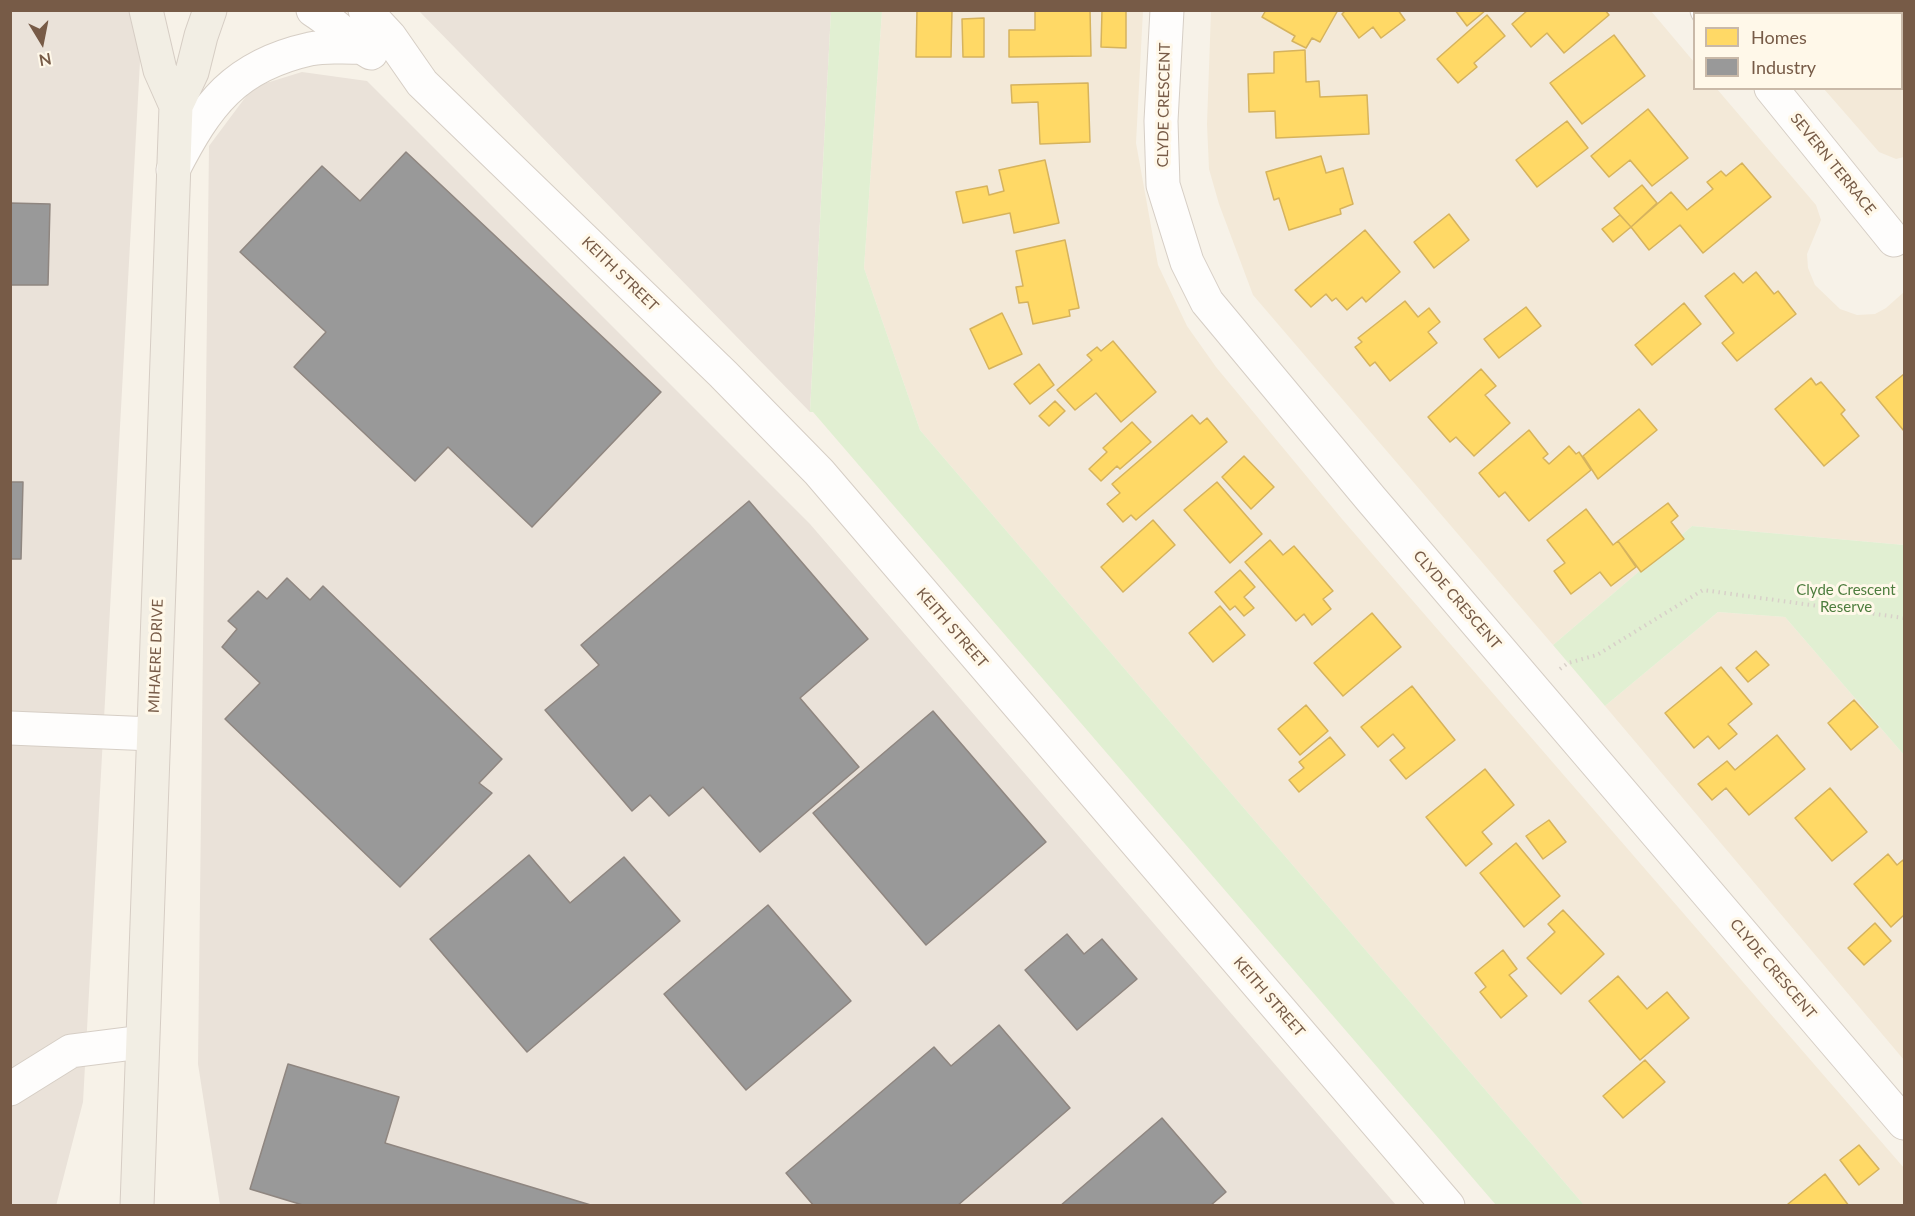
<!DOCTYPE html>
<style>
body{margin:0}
#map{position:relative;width:1915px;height:1216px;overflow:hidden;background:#f7f2e8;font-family:Lato,sans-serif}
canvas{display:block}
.frame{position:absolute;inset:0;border:12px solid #775b47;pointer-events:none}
.legend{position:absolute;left:1693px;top:12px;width:210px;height:78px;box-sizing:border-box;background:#fff8e9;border:2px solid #c9b9a8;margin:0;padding:8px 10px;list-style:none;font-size:18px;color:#775b47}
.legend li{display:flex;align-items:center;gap:12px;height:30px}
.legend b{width:30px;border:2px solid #c9b9a8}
.north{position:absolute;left:12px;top:12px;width:60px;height:60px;-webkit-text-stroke:4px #fff8e9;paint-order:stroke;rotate:170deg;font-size:16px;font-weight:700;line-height:24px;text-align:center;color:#775b47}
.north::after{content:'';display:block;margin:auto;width:21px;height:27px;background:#775b47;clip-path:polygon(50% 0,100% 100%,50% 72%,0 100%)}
</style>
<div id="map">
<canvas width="1915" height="1216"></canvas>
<div class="frame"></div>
<ul class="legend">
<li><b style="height:16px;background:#ffd966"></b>Homes</li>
<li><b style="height:16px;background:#999"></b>Industry</li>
</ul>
<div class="north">N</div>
</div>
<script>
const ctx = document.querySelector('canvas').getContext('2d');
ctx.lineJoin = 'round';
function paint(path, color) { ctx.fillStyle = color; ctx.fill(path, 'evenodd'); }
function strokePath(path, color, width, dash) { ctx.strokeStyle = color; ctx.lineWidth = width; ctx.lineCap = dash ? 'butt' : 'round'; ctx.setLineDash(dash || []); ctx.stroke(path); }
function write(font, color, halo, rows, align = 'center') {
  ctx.font = font + ' Lato,sans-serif'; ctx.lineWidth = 6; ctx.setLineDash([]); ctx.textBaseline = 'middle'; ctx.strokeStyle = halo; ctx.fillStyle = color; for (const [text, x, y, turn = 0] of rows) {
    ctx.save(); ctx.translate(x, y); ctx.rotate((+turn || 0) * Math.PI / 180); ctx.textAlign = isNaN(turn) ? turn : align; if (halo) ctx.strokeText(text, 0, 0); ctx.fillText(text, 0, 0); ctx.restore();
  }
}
paint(new Path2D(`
 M882 11H1143L1136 143 1158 265 1187 326 1216 367 1342 519 1904 1168V1205H1584L920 430 864 268Z
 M1211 11H1651L1694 62V88L1717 89 1816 205 1821 220 1807 254 1808 268 1815 285 1840 309 1857 315 1875 314 1886 308 1904 292V545L1692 526 1553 645 1253 295 1219 204 1209 169 1207 124Z
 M1758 11H1904V157L1896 159 1879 152 1824 89 1902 88V14H1760Z
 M1718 612 1785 617 1904 755V1060L1605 706Z`), '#f3e9d8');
paint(new Path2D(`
 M10 11H138L142 25 83 1102 56 1206 10 1205Z
 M419 11H831L810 412Z
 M302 72 367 81 810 524 1396 1205H220L198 1064 209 146 253 87Z`), '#eae2d9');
paint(new Path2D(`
 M831 11H882L864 268 920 430 1584 1205H1496L813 412H810Z
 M1692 526 1904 545V755L1785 617 1718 612 1605 706 1553 645Z`), '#e1efd2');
const homes = new Path2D(`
 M917 10H952L951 57H916Z
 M1038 10H1090L1091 56 1009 57V30H1035V12Z
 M1102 10H1126V48L1101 47Z
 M1266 10H1338L1320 42 1312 38 1306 48 1292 41 1295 36 1262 17Z
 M1346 10H1398L1405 20 1381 38 1373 27 1359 38 1342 14Z
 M1455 10H1486L1467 26Z
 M1528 10H1605L1609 15 1564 53 1547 33 1531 47 1512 24Z
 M1811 10H1865L1867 14H1814Z
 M1487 15 1505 36 1474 63 1477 67 1458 83 1437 59Z
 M984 18V57H963L962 19Z
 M1904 20V88L1902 84V22Z
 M1614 35 1645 76 1582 124 1550 83Z
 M1305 50 1306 82 1319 81 1320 97 1367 95 1369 134 1276 138 1275 111 1249 112 1248 74 1274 73V52Z
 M1088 83 1090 142 1040 144 1038 102 1012 103 1011 85Z
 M1648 109 1688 158 1652 186 1630 160 1609 177 1591 156Z
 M1567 121 1588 148 1537 187 1516 160Z
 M1321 156 1326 173 1343 168 1353 204 1340 209 1341 214 1289 230 1279 198 1274 200 1266 172Z
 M1045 160 1059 223 1014 233 1010 213 963 223 956 192 987 186 989 195 1004 191 999 170Z
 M1742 163 1771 197 1703 253 1680 225 1649 250 1631 227 1671 192 1687 210 1713 189 1707 182 1721 171 1726 176Z
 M1642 185 1657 203 1631 227 1614 208Z
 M1449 214 1469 240 1434 268 1414 242Z
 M1620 215 1631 227 1613 242 1602 229Z
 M1365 230 1400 272 1366 302 1362 297 1347 310 1336 298 1332 301 1326 294 1311 307 1295 290Z
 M1065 240 1079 308 1069 310 1070 316 1033 324 1028 302 1019 303 1016 287 1023 286 1016 251Z
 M1756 272 1774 294 1778 291 1796 314 1737 361 1722 343 1734 333 1705 296 1734 273 1743 283Z
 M1405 301 1418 317 1429 308 1440 322 1428 332 1437 343 1390 381 1375 362 1370 366 1355 347 1362 342 1358 338Z
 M1684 303 1701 324 1652 365 1635 345Z
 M1526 307 1541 326 1499 358 1484 339Z
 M1002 313 1022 354 989 369 970 329Z
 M1113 341 1156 392 1121 422 1096 393 1075 410 1057 390 1092 360 1087 355 1097 347 1101 351Z
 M1039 364 1054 385 1030 404 1014 384Z
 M1481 369 1496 386 1485 395 1510 423 1474 456 1456 437 1450 442 1428 417Z
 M1904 374V431L1876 397Z
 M1811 378 1816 385 1821 382 1845 410 1841 414 1859 436 1824 466 1775 409Z
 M1055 401 1065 411 1049 426 1039 416Z
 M1639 409 1657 430 1598 479 1583 456Z
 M1192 415 1200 424 1207 418 1227 442 1136 520 1131 515 1123 522 1107 504 1120 493 1112 484Z
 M1132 422 1151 442 1120 469 1117 466 1101 481 1089 469 1107 452 1103 448Z
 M1529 430 1548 454 1543 458 1549 464 1569 446 1576 454 1579 452 1591 470 1529 521 1505 492 1499 497 1479 473Z
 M1244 456 1274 487 1251 509 1222 477Z
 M1217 482 1262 534 1230 563 1184 510Z
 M1668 503 1678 516 1671 522 1684 539 1641 572 1618 541Z
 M1586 509 1613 545 1618 541 1636 567 1611 586 1600 572 1571 594 1554 571 1565 563 1547 540Z
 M1153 520 1175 545 1123 592 1101 567Z
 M1270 540 1283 555 1294 546 1333 591 1323 599 1331 609 1312 625 1304 614 1296 621 1245 562Z
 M1240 570 1255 587 1244 597 1254 608 1244 616 1235 606 1230 610 1215 592Z
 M1220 606 1245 635 1213 662 1189 633Z
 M1372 613 1401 647 1343 696 1314 663Z
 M1756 651 1769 665 1748 682 1736 668Z
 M1721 667 1752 704 1728 724 1737 734 1719 749 1708 736 1694 748 1665 713Z
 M1412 686 1455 740 1406 779 1390 760 1405 748 1393 734 1378 747 1361 727Z
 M1854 700 1878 727 1851 750 1828 723Z
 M1306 705 1328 731 1300 755 1278 729Z
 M1777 735 1805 769 1749 815 1726 788 1712 800 1698 784 1727 761 1735 770Z
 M1330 737 1345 755 1299 792 1289 780 1304 768 1299 762Z
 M1485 769 1514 805 1482 832 1492 844 1466 866 1426 817Z
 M1830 788 1867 832 1832 861 1795 818Z
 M1549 820 1566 842 1543 859 1526 836Z
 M1516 843 1560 896 1524 927 1480 873Z
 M1888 854 1897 865 1903 860 1904 863V915L1891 927 1854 884Z
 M1563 910 1604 954 1561 994 1527 958 1555 932 1548 924Z
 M1875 923 1891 941 1864 965 1848 948Z
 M1503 950 1517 969 1509 975 1527 996 1501 1018 1480 992 1486 987 1475 973Z
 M1618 976 1647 1009 1667 992 1689 1018 1640 1060 1589 1001Z
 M1645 1060 1665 1082 1623 1118 1603 1096Z
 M1859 1145 1879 1169 1859 1185 1840 1160Z
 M1825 1174 1849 1206H1790L1788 1204Z`);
paint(homes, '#ffd966');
strokePath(homes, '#d6b35d', 1.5);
const industry = new Path2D(`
 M406 152 661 392 532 527 448 447 415 481 294 367 326 332 240 252 322 166 360 201Z
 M10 203 50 204 48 285H10Z
 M10 482H23L21 559H10Z
 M749 501 868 639 800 698 859 767 760 852 703 787 669 816 650 795 632 811 545 710 599 665 581 645Z
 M287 578 310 600 323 586 502 759 479 783 492 793 400 887 225 719 260 683 222 647 237 629 228 621 258 591 267 599Z
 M933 711 1046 842 926 945 813 813Z
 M529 855 570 903 624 857 680 921 527 1052 430 939Z
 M768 905 851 1001 746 1090 664 994Z
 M1067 934 1084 954 1102 939 1137 979 1077 1030 1025 970Z
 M999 1025 1070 1108 957 1206H814L786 1173 934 1047 951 1066Z
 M288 1064 399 1097 385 1143 594 1206H306L250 1189Z
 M1162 1118 1226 1192 1210 1206H1060Z`);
paint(industry, '#999');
strokePath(industry, '#8f8680', 1.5);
const minor = new Path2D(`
 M313 10C334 23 350 41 371 53
 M365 10 390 37 422 83 723 374 819 472 1448 1206
 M1167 10 1161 121 1163 185 1187 262 1207 302 1371 499 1904 1123
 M1707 10 1710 14
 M1771 88 1894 240
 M173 170C207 104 234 66 310 49 326 45 345 48 361 47
 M10 728 153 734
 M10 1089 71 1051 142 1042`);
const major = new Path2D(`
 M146 10 160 70 176 106
 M137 1206 176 106 192 72 201 36 210 10`);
strokePath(minor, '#d6cec5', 35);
strokePath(major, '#d6cdc4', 35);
strokePath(new Path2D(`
 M1560 669 1568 663 1597 655 1703 590 1904 618`), '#d8d0c9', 4, [1.5, 4.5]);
strokePath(minor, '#fefdfc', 33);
strokePath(major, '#f2eee4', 33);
write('15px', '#775b47', '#fff8e9', [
 ["CLYDE CRESCENT",1164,105,-89],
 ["SEVERN TERRACE",1833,164,51],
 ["KEITH STREET",620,274,44],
 ["CLYDE CRESCENT",1457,600,49],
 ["KEITH STREET",952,628,49],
 ["MIHAERE DRIVE",156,656,-88],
 ["CLYDE CRESCENT",1773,969,50],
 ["KEITH STREET",1269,997,49]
]);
write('15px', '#4d7d3e', '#fff8e9', [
 ["Clyde Crescent",1846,590],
 ["Reserve",1846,607]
]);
</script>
